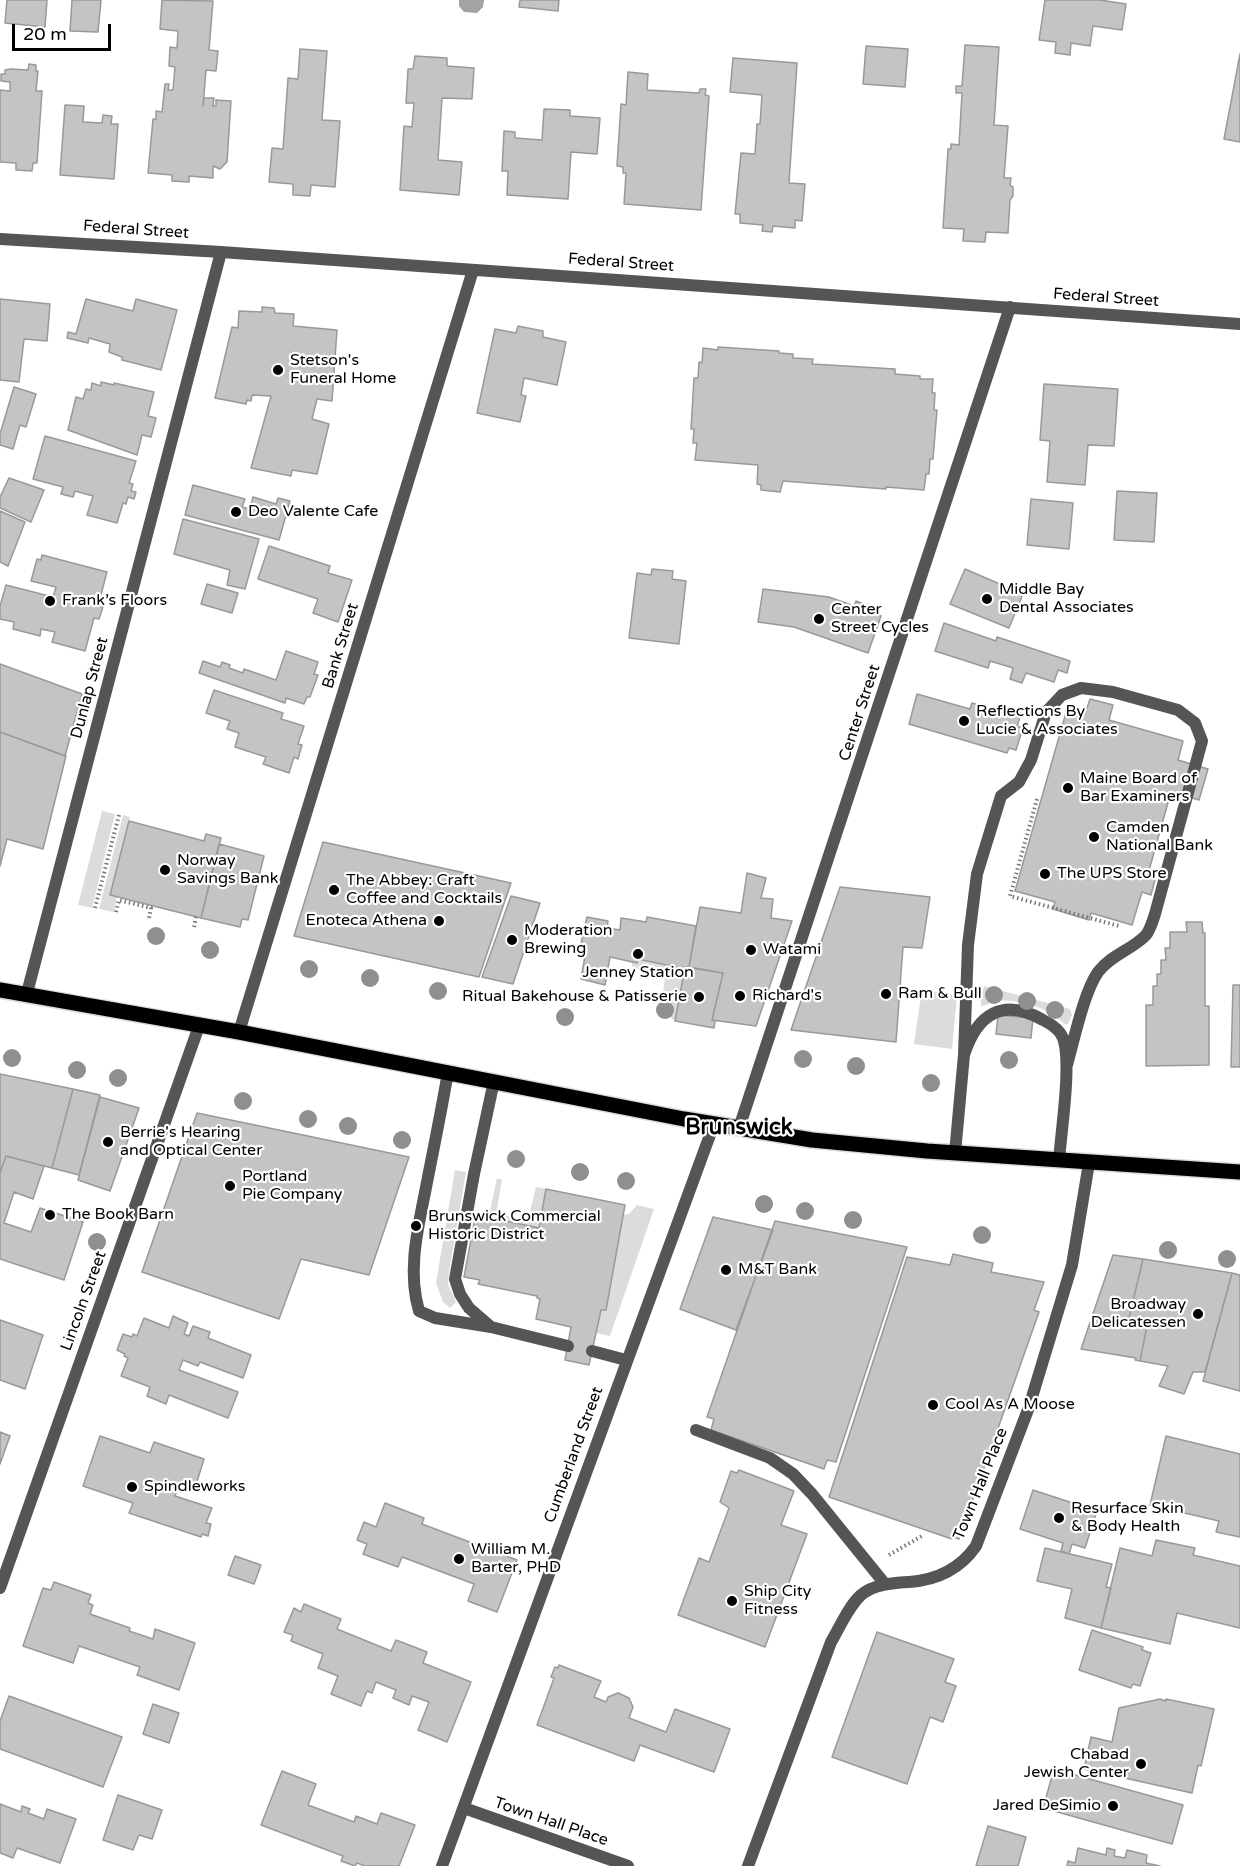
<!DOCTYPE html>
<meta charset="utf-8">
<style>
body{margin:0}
#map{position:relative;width:1240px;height:1866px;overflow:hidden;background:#fff;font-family:"Varela Round",sans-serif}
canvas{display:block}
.scale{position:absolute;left:12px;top:24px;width:99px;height:27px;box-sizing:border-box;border:3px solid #000;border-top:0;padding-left:8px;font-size:18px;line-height:21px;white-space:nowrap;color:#000;-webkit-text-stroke:4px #fff;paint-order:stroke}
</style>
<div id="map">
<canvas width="1240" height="1866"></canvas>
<div class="scale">20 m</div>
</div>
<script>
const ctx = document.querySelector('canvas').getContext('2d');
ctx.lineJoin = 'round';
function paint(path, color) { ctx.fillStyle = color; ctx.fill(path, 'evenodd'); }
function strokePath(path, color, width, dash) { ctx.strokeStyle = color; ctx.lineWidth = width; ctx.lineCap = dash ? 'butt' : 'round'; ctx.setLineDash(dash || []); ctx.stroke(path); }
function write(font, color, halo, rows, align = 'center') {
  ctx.font = font + ' "Varela Round",sans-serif'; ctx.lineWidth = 4.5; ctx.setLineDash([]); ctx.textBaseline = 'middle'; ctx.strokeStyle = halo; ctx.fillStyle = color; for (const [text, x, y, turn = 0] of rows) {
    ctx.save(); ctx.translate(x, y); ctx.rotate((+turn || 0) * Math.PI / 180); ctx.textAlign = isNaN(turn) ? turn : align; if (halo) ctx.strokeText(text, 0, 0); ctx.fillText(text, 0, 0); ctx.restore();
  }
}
paint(new Path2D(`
 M102 811 115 814 92 908 78 905Z
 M123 815 130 817 110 895 117 896 114 912 99 909Z
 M638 959 685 969 675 1021 660 1009 665 979 650 975 632 966V962L637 963Z
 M984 986 1063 1007 1070 1009 1072 1015 1068 1024H1064C1051 1008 1015 998 995 1001 990 1002 987 1006 981 1006V998Z
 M922 989 957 996 952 1049 914 1044Z
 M455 1170 466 1172 449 1272 448 1284 456 1302 450 1308 443 1302 436 1283Z
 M497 1178 502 1180 496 1214 528 1220 536 1187 546 1189 539 1228 491 1218 489 1216Z
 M637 1205 654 1209 610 1336 596 1333 601 1310H606L623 1215 629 1214Z`), '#dcdcdc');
paint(new Path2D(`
 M459 0H484L483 7 477 13 464 12 459 6Z`), '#a3a3a3');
const building = new Path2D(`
 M7 0H47L45 27 5 23Z
 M72 0H101L98 32 70 31Z
 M162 0 213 1 209 50 218 51 216 71 206 70 203 106 204 98H214L213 106H216V100L231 101 227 162 220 169 213 166V178L189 176V182L172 181V175L148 173 153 119H156V111L162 112 165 84H169L168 90H173L175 67 169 66 170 47 177 48 178 31 160 29Z
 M520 0H559L558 11 519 7Z
 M1045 0H1100L1126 4 1122 30 1093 26 1090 46 1071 43 1070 55 1055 53 1056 42 1039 40Z
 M965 45 999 47 994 125 1008 126 1004 178H1011L1010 185 1013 187V196L1010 200 1008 233 986 232 985 242 963 241 964 229 943 228 948 149H951V144L959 145 962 93H956V86H962Z
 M866 46 908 49 905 87 863 84Z
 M300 49 327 51 322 120 340 121 335 187 311 185 310 196 293 195V184L269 182 272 148 283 149 288 78 298 79Z
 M1240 54V142L1224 139Z
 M415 56 447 58V66L474 68 472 99 442 98 438 160 462 162 459 195 400 190 404 126 412 127 414 103H406L408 69H413Z
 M733 58 797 63 789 183 805 184 802 221 795 220V228L773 226 772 232 762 231 763 225 740 223V214H735L741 153 755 154 757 124H760L762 95 730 92Z
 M29 64 36 65V71H38L36 91H42L37 163H33L32 171 16 170V163L0 162V90L10 91V82L1 81V74H5V70L10 69 28 70Z
 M628 72 648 74 647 90 699 93 700 89H706L705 95 709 96 701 210 624 204 626 173H623V167L617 166 621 104 626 105Z
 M65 105 84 106 83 122 102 123 103 115 112 116 111 124H118L114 179 60 175Z
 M544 109 570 110V116L600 118 597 154 571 152 568 199 507 195 508 171H502L504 131 515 132V138L542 140Z
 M0 299 50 304 47 341 24 339 19 382 0 380Z
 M86 299 133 311 136 299 177 310 161 370 122 360V357L109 352 110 344 89 338 88 343 67 338 68 332 76 334Z
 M262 307 274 308 275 313 294 314 293 326 337 330 332 401 317 399 312 419 329 424 317 474 292 470 291 476 251 468 271 396 252 395 251 401 247 400 246 404 215 398 232 327 238 328 239 311 262 312Z
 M518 326 543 331V337L566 342 557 385 524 378 521 395 526 396 520 422 477 413 495 329 516 333Z
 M718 347 779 351V353L793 354V358L813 359 812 364 895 369V374L920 376V379H933L932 393H935L934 410H937L933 459H930L929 474H926L924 490 886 487V489L783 481 780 492 761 490V485L757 484 758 465 695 460 697 443H693L694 429H691L694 378H698L699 362 702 363 703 348 718 350Z
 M101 382 114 385V383L154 392 148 416 156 418 151 437 142 435 137 455 68 430 76 397 83 399 86 389 91 390 92 383 101 386Z
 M1044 384 1118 389 1114 446 1088 445 1085 485 1047 482 1050 441 1040 440Z
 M14 387 36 394 26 427 20 425 13 449 0 445V434Z
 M45 436 136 461 129 483 133 484 131 491 136 492 134 499 128 497 126 504 123 503 117 523 87 515 93 496 75 491 73 497 61 494 63 487 33 479Z
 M9 478 44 490 31 522 0 508V497Z
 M193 485 245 499 242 507 250 509 253 497 276 504 278 498 290 501 279 540 185 515Z
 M1117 491 1157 493 1154 542 1114 540Z
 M1031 499 1073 503 1069 549 1027 545Z
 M0 511 25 522 8 566 0 562Z
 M183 519 259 539 245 589 227 585 230 570 174 554Z
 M269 546 330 566 328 573 352 580 338 622 313 613 318 599 258 579Z
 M42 555 107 572 98 606 103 607 99 619 94 618 85 651 52 642 55 632 41 629 40 636 13 629 14 622 0 619V606L6 585 53 597 56 587 31 581 37 559 41 560Z
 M652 569 673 571 672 579 686 581 679 644 629 638 637 573 651 575Z
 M965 569 1023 594 1009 628 950 604Z
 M207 584 238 593 232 613 201 604Z
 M763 589 829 597 854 606 856 601 874 608 873 613 881 616 868 653 794 627 758 622Z
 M944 623 996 641 997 637 1070 661 1067 673 1058 670 1054 682 1026 673 1022 683 1010 679 1013 668 990 661 988 668 935 651Z
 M286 651 318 662 314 674 318 675 310 697H307L304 704 286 698 285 703 199 673 203 661 220 667 222 662 230 665 229 668 243 673 244 669 276 680Z
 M0 664 82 694 65 756 0 732Z
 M214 690 283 713 281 719 304 726 298 744 302 745 298 759 294 757 289 773 263 764 266 757 235 747 239 733 227 729 230 721 206 713Z
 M917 694 970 709 972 703 1020 717 1017 726 1023 728 1016 750 1009 748 1007 753 909 724Z
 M1090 699 1113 705 1109 720 1183 741 1178 760 1208 769 1199 800 1171 792 1148 874 1156 876 1151 895 1142 892 1132 925 1091 913 1089 920 1053 909 1055 902 1015 891 1067 709 1085 714Z
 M0 732 66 756 43 849 7 839 0 866Z
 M129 821 204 841 206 834 221 838 201 918 110 895Z
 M323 842 511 883 479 977 294 936Z
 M219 844 264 856 248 920 242 919 240 927 201 918Z
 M747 873 766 878 761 898 773 899 771 918 792 921 756 1026 712 1020 723 973 689 967 700 907 741 913Z
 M840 887 930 897 922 948 903 947 896 1042 791 1030Z
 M511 896 540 903 513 984 482 977Z
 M587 917 608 921 607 928 620 930 621 918 646 922 647 917 696 926 689 967H685V969L638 959 637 963 610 957 605 985 581 979 586 950 580 948Z
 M1186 922H1202L1203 933H1205V1006H1209V1065L1146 1066V1005H1153V986H1157V974H1161V960H1166L1165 948H1170V932H1187Z
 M685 967 723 973 712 1020 715 1021 714 1028 675 1021Z
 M1233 985H1240V1067H1231Z
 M998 1015 1033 1018 1031 1038 996 1034Z
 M0 1074 73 1089 52 1168 6 1156 0 1173Z
 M73 1089 100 1095 79 1175 52 1168Z
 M100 1097 139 1108 110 1191 78 1180Z
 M197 1113 409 1157 369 1275 301 1259 279 1319 142 1272Z
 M6 1156 44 1166 33 1199 14 1192 4 1223 31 1232 40 1208 83 1222 64 1280 0 1259V1173Z
 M546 1189 625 1205 606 1310H601L589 1365 565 1360 571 1327 536 1319 540 1299 537 1298V1296L478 1284 480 1280 464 1277 475 1218 478 1219 479 1214 491 1217V1218L539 1228Z
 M713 1217 773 1230 736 1330 680 1309Z
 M775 1221 907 1247 836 1462 827 1460 824 1469 711 1430 714 1419 707 1417Z
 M953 1254 993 1263 991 1272 1044 1282 1034 1310 1039 1312 959 1539 953 1537 952 1539 829 1497 907 1257 950 1265Z
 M1113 1255 1143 1259 1129 1318 1148 1321 1140 1361 1135 1360 1136 1358 1081 1349Z
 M1143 1259 1232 1273 1205 1372H1193L1184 1394 1159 1386 1168 1366 1140 1361 1148 1321 1129 1318Z
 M1232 1273 1240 1275V1391L1203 1381Z
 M173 1316 188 1323 184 1334 189 1336 193 1326 210 1332 208 1338 251 1355 243 1378 200 1362 198 1366 183 1360 179 1370 238 1392 228 1418 169 1395 166 1404 147 1396 150 1387 121 1376 128 1358 124 1356 125 1354 117 1350 123 1334 132 1337 133 1334 137 1336 144 1318 169 1328Z
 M0 1320 43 1335 25 1389 0 1380Z
 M0 1432 10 1436 0 1464Z
 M100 1436 150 1453 154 1442 204 1459 195 1488 180 1483 175 1496 212 1508 206 1523 211 1524 208 1536 202 1534 201 1537 129 1513 133 1503 83 1486Z
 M1166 1436 1240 1454V1537L1216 1532 1219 1521 1150 1505Z
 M739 1470 794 1491 781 1525 807 1534 765 1647 678 1615 699 1558 709 1562 729 1508 720 1502 731 1471 737 1473Z
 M1033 1490 1097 1511 1085 1548 1072 1544 1069 1554 1061 1551 1063 1543 1020 1529Z
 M385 1503 424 1518 422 1524 517 1560 497 1612 468 1601 474 1584 402 1557 398 1567 363 1554 367 1544 357 1540 364 1522 376 1527Z
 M1156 1540 1195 1548 1193 1555 1240 1566V1628L1177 1613 1170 1644 1101 1628 1120 1548 1152 1556Z
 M1045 1548 1112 1564 1106 1587 1111 1588 1101 1628 1065 1618 1072 1589 1037 1581Z
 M235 1556 261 1565 254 1584 228 1575Z
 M54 1582 91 1595 88 1603 93 1605 90 1614 130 1628 129 1631 153 1639 155 1629 195 1643 179 1690 137 1675 140 1667 79 1646 73 1663 23 1646 43 1588 51 1590Z
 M304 1604 341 1619 337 1629 391 1651 396 1640 427 1652 423 1663 471 1682 447 1742 418 1730 429 1702 412 1696 409 1705 393 1698 396 1690 376 1682 372 1693 367 1691 361 1706 331 1694 338 1676 318 1668 323 1654 291 1641 293 1635 284 1632 294 1608 301 1612Z
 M1092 1630 1143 1647 1142 1650 1151 1653 1140 1686 1133 1684 1131 1688 1079 1670Z
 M877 1632 954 1659 945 1682 956 1686 943 1722 930 1717 907 1784 832 1757Z
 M559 1665 601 1681 594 1697 606 1702 608 1697 618 1693 629 1698 633 1707 629 1718 666 1732 675 1709 730 1729 714 1772 640 1745 634 1761 537 1725 554 1678 551 1677 555 1667 558 1668Z
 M9 1696 122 1737 103 1787 0 1749V1721Z
 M1160 1699 1166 1701V1699L1214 1709 1201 1766 1198 1765 1192 1793 1084 1769 1091 1737 1112 1742 1119 1708Z
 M153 1704 179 1713 169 1743 143 1734Z
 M1054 1769 1183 1805 1172 1844 1043 1808Z
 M282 1771 316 1784 308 1805 354 1822 356 1816 377 1824 381 1813 415 1825 399 1866H365L357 1863 355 1866 341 1861 343 1856 261 1825Z
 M118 1795 162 1810 152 1839 139 1835 133 1850 103 1840Z
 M0 1804 21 1812 22 1806 30 1809 28 1813 44 1819 47 1809 76 1819 60 1863 17 1848 13 1858 0 1853Z
 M988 1826 1026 1837 1018 1866H976Z
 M1078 1848 1106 1855 1107 1848 1115 1850 1114 1856 1125 1858 1127 1850 1147 1855 1146 1863 1160 1866H1067L1068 1861 1075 1863Z`);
paint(building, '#c4c4c4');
strokePath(building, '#999', 1.5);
const primary = new Path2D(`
 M0 990 239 1032 684 1119 812 1140 927 1151 1240 1172`);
strokePath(primary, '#dbdbdb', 18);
strokePath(new Path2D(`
 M1037 799 1010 896 1119 926
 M95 908 119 815
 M116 912 119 900 151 908 149 918
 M194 927 196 917
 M889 1555 922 1536`), '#777', 4, [1.5, 3]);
strokePath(new Path2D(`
 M964 1055 968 945 977 874 1001 796 1019 782 1031 760 1046 712 1062 695 1081 688 1113 692 1178 710 1195 723 1202 741 1155 914C1153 920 1150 930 1146 935 1132 950 1112 954 1098 972 1084 992 1074 1040 1067 1065
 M448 1072C442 1107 435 1142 428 1177 420 1221 406 1267 419 1311L435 1318 491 1327
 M494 1081 474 1174 455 1279 460 1294 469 1308 491 1327 568 1346
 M955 1153 964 1055C977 1014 1003 997 1043 1020 1051 1024 1060 1030 1063 1038 1072 1063 1061 1131 1059 1161
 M592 1351 626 1360
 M696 1430 770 1458 793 1474 812 1494 885 1584`), '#555', 12);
strokePath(new Path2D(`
 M27 993 221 252
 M239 1032 473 270
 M739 1128 1010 307
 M0 1588 199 1026
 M464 1808 628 1866
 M442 1866 714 1124
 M748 1866 831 1642C840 1627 848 1607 861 1595 874 1584 893 1583 909 1582 937 1580 960 1569 976 1546L1029 1407 1072 1265 1089 1163`), '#555', 12);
strokePath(new Path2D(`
 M0 239 221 252 1240 324`), '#555', 12);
strokePath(primary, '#000', 15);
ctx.fillStyle = '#8f8f8f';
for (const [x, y] of [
 [156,936],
 [210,950],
 [309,969],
 [370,978],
 [438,991],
 [994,995],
 [1027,1001],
 [665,1010],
 [1055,1010],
 [565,1017],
 [12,1058],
 [803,1059],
 [1009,1060],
 [856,1066],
 [77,1070],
 [118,1078],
 [931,1083],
 [243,1101],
 [308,1119],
 [348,1126],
 [402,1140],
 [516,1159],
 [580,1172],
 [626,1181],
 [764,1204],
 [805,1211],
 [853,1220],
 [982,1235],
 [97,1242],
 [1168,1250],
 [1227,1259]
]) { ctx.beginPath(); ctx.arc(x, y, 9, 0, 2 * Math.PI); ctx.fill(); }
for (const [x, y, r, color] of [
 [278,370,6,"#000"],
 [236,512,6,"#000"],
 [987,599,6,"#000"],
 [50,601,6,"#000"],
 [819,619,6,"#000"],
 [964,721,6,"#000"],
 [1068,788,6,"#000"],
 [1094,837,6,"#000"],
 [165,870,6,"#000"],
 [1045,874,6,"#000"],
 [334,890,6,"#000"],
 [439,921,6,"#000"],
 [512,940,6,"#000"],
 [751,950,6,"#000"],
 [638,954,6,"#000"],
 [886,994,6,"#000"],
 [740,996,6,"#000"],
 [699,997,6,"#000"],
 [108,1142,6,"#000"],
 [230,1186,6,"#000"],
 [50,1215,6,"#000"],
 [416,1226,6,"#000"],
 [726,1270,6,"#000"],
 [1198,1314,6,"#000"],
 [933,1405,6,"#000"],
 [132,1487,6,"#000"],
 [1059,1518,6,"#000"],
 [459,1559,6,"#000"],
 [732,1601,6,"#000"],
 [1141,1764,6,"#000"],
 [1113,1806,6,"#000"]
]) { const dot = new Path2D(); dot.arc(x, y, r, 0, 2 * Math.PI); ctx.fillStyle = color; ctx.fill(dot); strokePath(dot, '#fff', 2); }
write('16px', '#000', '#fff', [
 ["Federal Street",136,230,4],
 ["Federal Street",621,263,4],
 ["Federal Street",1106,298,4],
 ["Bank Street",341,646,-73],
 ["Dunlap Street",90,688,-75],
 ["Center Street",860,713,-72],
 ["Lincoln Street",84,1301,-70],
 ["Cumberland Street",574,1455,-70],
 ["Town Hall Place",981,1484,-68],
 ["Town Hall Place",551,1822,19]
]);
write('16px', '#000', '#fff', [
 ["Stetson's",290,361],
 ["Funeral Home",290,379],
 ["Deo Valente Cafe",248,512],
 ["Middle Bay",999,590],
 ["Dental Associates",999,608],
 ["Frank’s Floors",62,601],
 ["Center",831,610],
 ["Street Cycles",831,628],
 ["Reflections By",976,712],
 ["Lucie & Associates",976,730],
 ["Maine Board of",1080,779],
 ["Bar Examiners",1080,797],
 ["Camden",1106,828],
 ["National Bank",1106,846],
 ["Norway",177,861],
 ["Savings Bank",177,879],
 ["The UPS Store",1057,874],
 ["The Abbey: Craft",346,881],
 ["Coffee and Cocktails",346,899],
 ["Enoteca Athena",427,921,"right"],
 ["Moderation",524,931],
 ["Brewing",524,949],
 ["Watami",763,950],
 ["Jenney Station",638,973,"center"],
 ["Ram & Bull",898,994],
 ["Richard's",752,996],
 ["Ritual Bakehouse & Patisserie",687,997,"right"],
 ["Berrie's Hearing",120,1133],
 ["and Optical Center",120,1151],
 ["Portland",242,1177],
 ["Pie Company",242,1195],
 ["The Book Barn",62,1215],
 ["Brunswick Commercial",428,1217],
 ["Historic District",428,1235],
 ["M&T Bank",738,1270],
 ["Broadway",1186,1305,"right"],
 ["Delicatessen",1186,1323,"right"],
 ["Cool As A Moose",945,1405],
 ["Spindleworks",144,1487],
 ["Resurface Skin",1071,1509],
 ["& Body Health",1071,1527],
 ["William M.",471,1550],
 ["Barter, PHD",471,1568],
 ["Ship City",744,1592],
 ["Fitness",744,1610],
 ["Chabad",1129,1755,"right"],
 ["Jewish Center",1129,1773,"right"],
 ["Jared DeSimio",1101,1806,"right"]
], 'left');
write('bold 22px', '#000', '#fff', [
 ["Brunswick",739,1128]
]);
</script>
